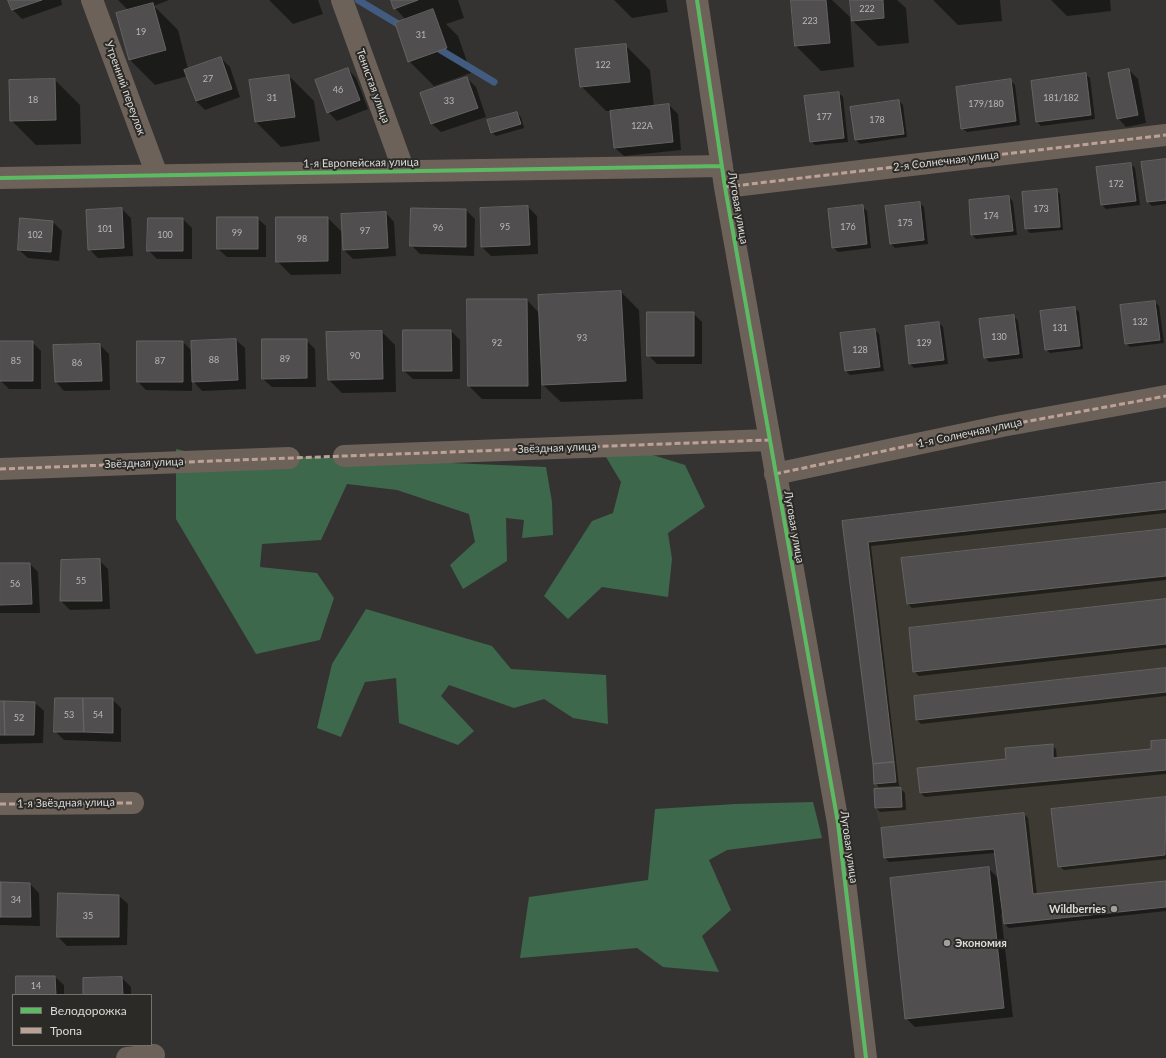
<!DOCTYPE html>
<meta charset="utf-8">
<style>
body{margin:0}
#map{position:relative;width:1166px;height:1058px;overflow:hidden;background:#343332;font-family:Lato,sans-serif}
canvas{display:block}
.legend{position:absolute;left:12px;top:994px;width:140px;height:52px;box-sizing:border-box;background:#2b2a27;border:1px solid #71716e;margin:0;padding:5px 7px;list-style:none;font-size:12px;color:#dbdbd9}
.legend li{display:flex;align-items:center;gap:8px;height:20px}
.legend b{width:20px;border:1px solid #71716e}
</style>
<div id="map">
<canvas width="1166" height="1058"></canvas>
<ul class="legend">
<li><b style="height:5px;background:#5cba63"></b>Велодорожка</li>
<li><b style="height:5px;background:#bda197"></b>Тропа</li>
</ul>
</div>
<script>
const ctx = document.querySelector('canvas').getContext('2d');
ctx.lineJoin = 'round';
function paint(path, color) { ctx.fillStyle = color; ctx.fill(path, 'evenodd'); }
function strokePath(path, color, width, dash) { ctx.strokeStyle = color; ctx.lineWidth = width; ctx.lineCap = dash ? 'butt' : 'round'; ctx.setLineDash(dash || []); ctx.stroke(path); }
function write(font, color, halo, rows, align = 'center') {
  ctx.font = font + ' Lato,sans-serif'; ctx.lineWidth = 4; ctx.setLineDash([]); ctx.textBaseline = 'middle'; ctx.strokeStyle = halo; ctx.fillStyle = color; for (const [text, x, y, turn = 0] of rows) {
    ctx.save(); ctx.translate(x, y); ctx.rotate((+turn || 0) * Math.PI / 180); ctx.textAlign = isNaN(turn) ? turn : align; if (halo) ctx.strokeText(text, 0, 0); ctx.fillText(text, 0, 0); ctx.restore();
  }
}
paint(new Path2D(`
 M1166 482V908L1004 924 994 849 884 858 881 828 875 808 873 764 842 521Z`), '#3c3a32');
paint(new Path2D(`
 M176 449 202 455 285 456 546 467 552 502 553 535 522 538 524 520 506 518 507 561 463 589 450 565 475 542 469 514 397 490 347 484 321 540 262 544 260 567 317 573 334 598 320 640 256 654 176 519Z
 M643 452 685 465 705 507 668 533 672 559 668 597 602 587 568 619 544 596 592 521 613 513 621 482 606 457Z
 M366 609 492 646 511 669 606 675 608 724 573 718 544 699 514 708 449 685 441 696 474 731 458 745 399 723 396 678 365 682 341 737 317 728 332 664Z
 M813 802 822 838 727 850 709 860 731 910 702 936 719 972 663 967 637 948 520 958 529 897 648 880 655 809 736 804Z`), '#3e684c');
paint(new Path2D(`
 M9 0H61L62 5 22 19 13 10Z
 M118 0H169L154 6 178 30 188 69 221 58 230 67 240 97 205 110 196 101 188 76 155 85 130 60 129 11Z
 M269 0H318L323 14 293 24Z
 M392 0H458L464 18 446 24 458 36 471 73 434 86 409 61 406 20 395 8Z
 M614 0H666L668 12 632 18Z
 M792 0H832L850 17 854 67 821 71 796 46Z
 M851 0H897L906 8 909 43 878 46 853 21Z
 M933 0H1000L1002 21 958 25Z
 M1051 0H1110L1111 11 1067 16Z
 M625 45 650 70 654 107 669 105 678 114 681 150 624 156 615 148 611 111H606L581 86Z
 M348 69 356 78 368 109 337 121 328 112Z
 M1129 70 1138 79 1146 123 1126 127 1118 118Z
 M1085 74 1090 78 1095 119 1041 126 1037 122Z
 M289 76 314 101 320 141 281 147 256 122Z
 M467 78 476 87 486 117 441 132 432 124Z
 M55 80 80 105 81 144 36 145 11 120 10 81Z
 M1011 81 1015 85 1020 125 967 132 962 128Z
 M839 93 843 97 848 142 815 145 811 141Z
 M899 101 903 105 907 137 860 144 856 140Z
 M517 113 521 117 524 128 496 136 491 132Z
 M1166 160V204L1152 206 1148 202Z
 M1131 164 1135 168 1140 205 1106 209 1102 205 1097 168Z
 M1056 190 1060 194 1063 230 1030 233 1026 229Z
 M1009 197 1013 202 1017 235 976 239 972 235 970 201Z
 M920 203 924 207 928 244 895 248 891 244Z
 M862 206 867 211 871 248 838 252 833 247Z
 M528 207 537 216 538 254 491 256 482 247Z
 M122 209 131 218 133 256 98 258 89 249Z
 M412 209 466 210 475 219 474 256 420 254 411 245Z
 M386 213 394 222 396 256 353 259 344 250Z
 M257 218 266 226V257H227L218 249Z
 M328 218 341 231V274L291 275 277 261Z
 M183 219 192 228V259H157L148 250Z
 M53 222 62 231 59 261 28 258 19 250Z
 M621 292 639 310 643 399 561 402 543 385 542 375H541V399H482L469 386 468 300H527L539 313V296Z
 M1155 302 1159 306 1164 343 1130 347 1126 343Z
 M1075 308 1079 312 1083 349 1050 353 1046 349Z
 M693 313 702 322V364H657L648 355Z
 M1014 316 1018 321 1023 358 989 362 985 357Z
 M939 323 943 327 948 364 914 368 910 364 906 327Z
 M875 330 879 334 884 371 850 375 846 371Z
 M451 331 460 340V379H413L404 371Z
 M382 332 395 345 396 392 342 393 329 380Z
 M236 340 245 348 246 389 202 391 192 380V391L146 390 138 382 183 342 192 351Z
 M306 340 315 349 316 387H272L263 379Z
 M0 342H32L41 351V389H9L0 380Z
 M100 345 109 354 110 390 64 391 56 382 54 346Z
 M1166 483V513L871 546 899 786 879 787 875 783 874 764 843 522Z
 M1166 530V580L912 608 907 603Z
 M99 560 108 569 110 609 70 610 61 601Z
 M0 564H30L38 572 40 613H0Z
 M1166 600V648L919 676 914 671Z
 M1166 669V696L921 724 917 720Z
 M112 699 121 708V742L64 740 55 731Z
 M0 703H35L44 711 43 743 0 744Z
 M1166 741V774L925 797 920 793 1007 760 1052 745 1056 749 1057 759 1152 750Z
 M901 789 905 793 906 810 880 812 876 808Z
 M1166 798V859L1064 870 1059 866 1053 810Z
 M1024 814 1028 818 1037 895 1166 882V911L1009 928 1004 924 1003 914H1001L1013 1017 915 1027 906 1018 988 868 999 879 995 853 889 862 885 858Z
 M0 883 30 884 39 893 40 926 0 925Z
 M59 894 119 896 128 904 127 945 67 946 58 937Z
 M55 977 64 985V995H17Z
 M122 978 131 987V995H84Z`), '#0007');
strokePath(new Path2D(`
 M358 0 403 27
 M434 46 494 82`), '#425c81', 7);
const building = new Path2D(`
 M8 0H42L12 10Z
 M391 0H418L394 9Z
 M791 0H826L830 43 795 46Z
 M850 0H883L884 18 852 21Z
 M153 3 166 50 129 60 116 13Z
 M433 9 447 48 408 62 395 23Z
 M626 44 630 82 580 87 575 49Z
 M221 57 232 89 196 101 184 70Z
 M348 68 360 100 327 113 315 80Z
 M1129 69 1138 115 1117 119 1108 73Z
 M1086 73 1091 115 1036 122 1031 81Z
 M289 75 295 117 255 122 249 80Z
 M467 77 478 108 431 124 420 93Z
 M55 79 56 120 10 121 9 80Z
 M1011 79 1016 121 961 129 956 87Z
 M839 92 844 138 810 142 804 96Z
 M899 100 904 134 855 140 850 107Z
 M669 104 673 142 614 148 610 111Z
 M517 112 521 124 491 133 487 120Z
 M1166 159V200L1147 202 1141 162Z
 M1131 163 1136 201 1101 205 1096 167Z
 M1057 189 1060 227 1025 229 1022 192Z
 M1009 196 1013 231 971 235 969 200Z
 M920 202 924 240 890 244 885 206Z
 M863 205 867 244 832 248 828 209Z
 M528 206 530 245 481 247 480 208Z
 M122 208 124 248 88 250 86 210Z
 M411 208 466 209V247L410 246Z
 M386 212 388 248 343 250 341 214Z
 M217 217H258V249H217Z
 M276 217H328V261L276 262Z
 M20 218 53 221 51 252 18 250Z
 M148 218H183V251H147Z
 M621 291 626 381 542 385 538 295Z
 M467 299H527L528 386H468Z
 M1155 301 1160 340 1125 344 1120 305Z
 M1075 307 1080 346 1045 350 1040 311Z
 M647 312H694V356H647Z
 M1014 315 1019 354 984 358 979 319Z
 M939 322 944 360 909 364 905 326Z
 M875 329 880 367 845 371 840 333Z
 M403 330H451L452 371H403Z
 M382 331 383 379 328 380 326 332Z
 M236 339 238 380 192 382 191 341Z
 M262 339H307V378L262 379Z
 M0 341H33V381H0Z
 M137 341H183V382H137Z
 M100 344 102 381 55 382 53 345Z
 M1166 482V509L868 542 894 762 873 764 842 521Z
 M1166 529V576L907 604 901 558Z
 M100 559 102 601H60L61 560Z
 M0 563H30L32 604 0 605Z
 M1166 599V644L913 672 909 628Z
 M1166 668V692L916 720 914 696Z
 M55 698H83L84 732H54Z
 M83 698H113V733L84 732Z
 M0 701H4L5 735H0Z
 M4 701 35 702 34 735H5Z
 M1166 740V770L920 793 917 768 1006 759 1005 748 1053 744V758L1151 749V741Z
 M894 762 896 782 874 784 873 764Z
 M901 788 902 807 875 808 874 789Z
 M1166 797 1165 855 1058 867 1051 809Z
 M1024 813 1033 894 1166 881V907L1004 924 994 849 884 858 881 828Z
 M989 867 1004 1008 905 1019 890 878Z
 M0 882H1V917H0Z
 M1 882 30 883 31 917H1Z
 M58 893 119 895V937H57Z
 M16 976H55L56 995H16Z
 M122 977 123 995H83V978Z`);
paint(building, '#504e4f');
strokePath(building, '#646363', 1);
strokePath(new Path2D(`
 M92 0 157 175
 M342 0 404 171
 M697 0 725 187 838 823 866 1058
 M0 178 722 166
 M725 187 1166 135
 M344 456 769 440
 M0 469 289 458
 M775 474 1002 426 1166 396
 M0 804 133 803
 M127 1058 154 1055`), '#6d6259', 22);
strokePath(new Path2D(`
 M725 187 1166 135
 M0 469 769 440
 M775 474 1002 426 1166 396
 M0 804 133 803`), '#bda197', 3, [6, 3]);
strokePath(new Path2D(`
 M697 0 725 187 838 823 866 1058
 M0 178 722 166`), '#5cba63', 4);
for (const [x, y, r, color] of [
 [1114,909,4,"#a1a09f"],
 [947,943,4,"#a1a09f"]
]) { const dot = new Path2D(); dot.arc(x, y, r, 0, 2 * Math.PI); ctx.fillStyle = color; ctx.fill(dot); strokePath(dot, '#2b2a27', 1.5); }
write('9px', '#b8b8b6', null, [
 ["222",867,9],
 ["223",810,21],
 ["19",141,32],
 ["31",421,35],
 ["122",603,65],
 ["27",208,79],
 ["46",338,90],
 ["31",272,98],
 ["181/182",1061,98],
 ["18",33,100],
 ["33",449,101],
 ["179/180",986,104],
 ["177",824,117],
 ["178",877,120],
 ["122А",642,126],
 ["172",1116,184],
 ["173",1041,209],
 ["174",991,216],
 ["175",905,223],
 ["95",505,227],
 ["176",848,227],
 ["96",438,228],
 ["101",105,229],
 ["97",365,231],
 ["99",237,233],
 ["102",35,235],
 ["100",165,235],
 ["98",302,239],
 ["132",1140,322],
 ["131",1060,328],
 ["130",999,337],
 ["93",582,338],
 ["92",497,343],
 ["129",924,343],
 ["128",860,350],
 ["90",355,356],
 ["89",285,359],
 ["88",214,360],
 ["85",16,361],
 ["87",160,361],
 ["86",77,363],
 ["55",81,581],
 ["56",15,584],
 ["53",69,715],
 ["54",98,715],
 ["52",19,718],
 ["34",16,900],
 ["35",88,916],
 ["14",36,986]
]);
write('11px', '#dbdbd9', '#2b2a27', [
 ["Тенистая улица",373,86,70],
 ["Утренний переулок",125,88,70],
 ["2-я Солнечная улица",946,161,-7],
 ["1-я Европейская улица",361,163,-1],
 ["Луговая улица",738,208,80],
 ["1-я Солнечная улица",970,433,-12],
 ["Звёздная улица",557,448,-2],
 ["Звёздная улица",144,463,-2],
 ["Луговая улица",794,527,80],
 ["1-я Звёздная улица",66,803,-1],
 ["Луговая улица",849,847,82]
]);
write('bold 11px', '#dbdbd9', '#2b2a27', [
 ["Wildberries",1106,909],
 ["Экономия",955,943,"left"]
], 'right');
</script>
